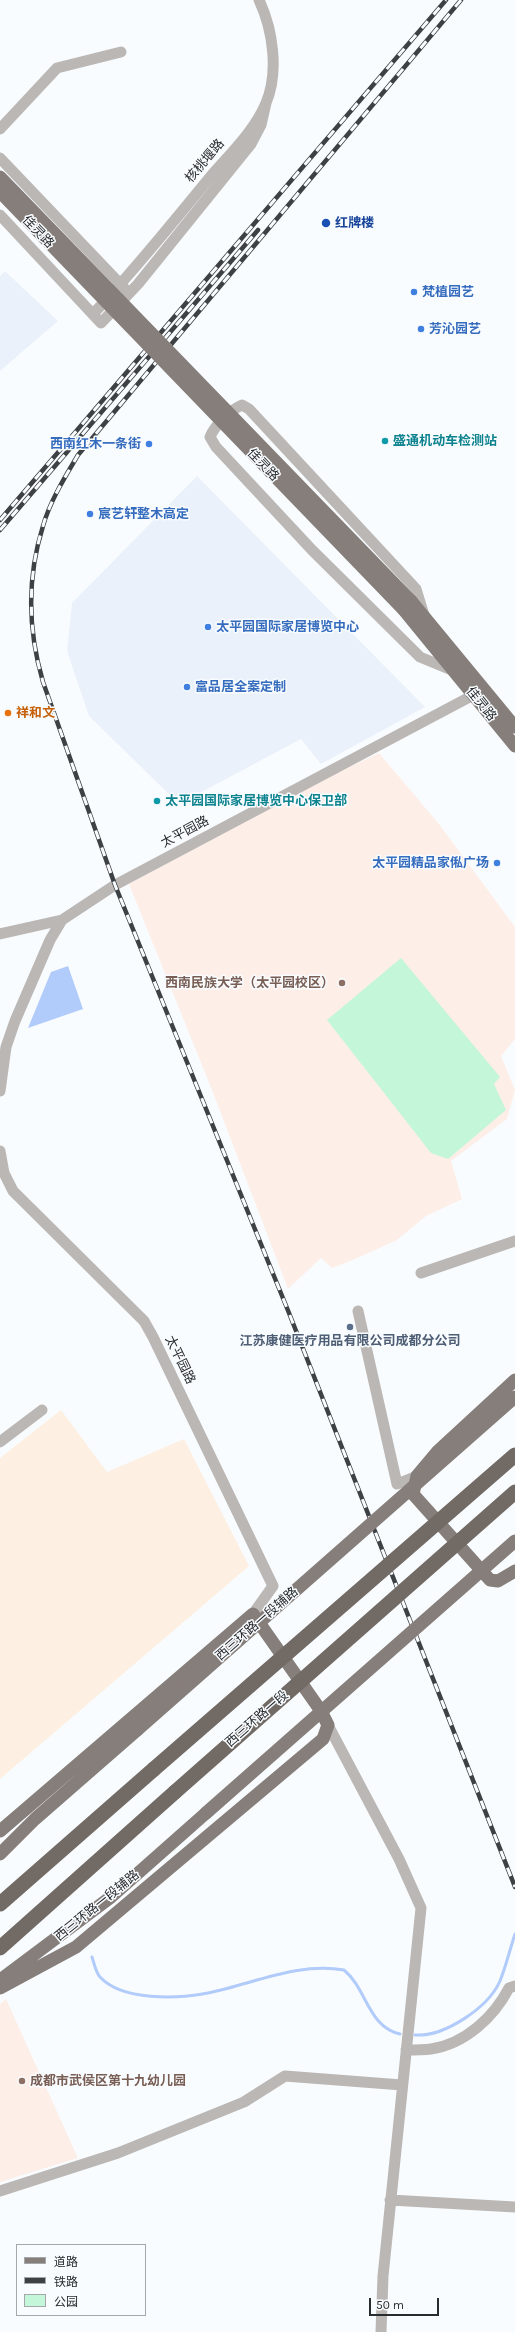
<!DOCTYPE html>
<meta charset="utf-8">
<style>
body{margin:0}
#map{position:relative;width:515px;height:2332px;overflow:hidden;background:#f9fcff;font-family:Karla,"Noto Sans SC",sans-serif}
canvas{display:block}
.legend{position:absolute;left:16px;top:2244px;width:130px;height:72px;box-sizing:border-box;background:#f9fcff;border:1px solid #a5a8ab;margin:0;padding:5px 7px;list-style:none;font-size:12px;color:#282b2e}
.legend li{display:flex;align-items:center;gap:8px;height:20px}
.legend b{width:20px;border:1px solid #a5a8ab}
.scale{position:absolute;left:369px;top:2298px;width:70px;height:18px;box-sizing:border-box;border:2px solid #282b2e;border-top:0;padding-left:5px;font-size:12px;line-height:14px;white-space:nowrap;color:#282b2e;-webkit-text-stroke:3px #f9fcff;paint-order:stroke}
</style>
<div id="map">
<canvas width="515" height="2332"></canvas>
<ul class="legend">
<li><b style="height:5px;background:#867e7a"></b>道路</li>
<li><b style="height:5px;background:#3e4144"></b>铁路</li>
<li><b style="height:11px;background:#c4f7da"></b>公园</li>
</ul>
<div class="scale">50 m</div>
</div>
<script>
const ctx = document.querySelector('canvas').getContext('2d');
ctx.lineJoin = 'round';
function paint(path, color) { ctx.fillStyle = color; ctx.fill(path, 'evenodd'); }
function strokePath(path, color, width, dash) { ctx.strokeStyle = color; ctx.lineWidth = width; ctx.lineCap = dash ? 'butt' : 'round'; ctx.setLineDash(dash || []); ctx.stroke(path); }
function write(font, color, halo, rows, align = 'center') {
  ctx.font = font + ' Karla,"Noto Sans SC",sans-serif'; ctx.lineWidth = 3; ctx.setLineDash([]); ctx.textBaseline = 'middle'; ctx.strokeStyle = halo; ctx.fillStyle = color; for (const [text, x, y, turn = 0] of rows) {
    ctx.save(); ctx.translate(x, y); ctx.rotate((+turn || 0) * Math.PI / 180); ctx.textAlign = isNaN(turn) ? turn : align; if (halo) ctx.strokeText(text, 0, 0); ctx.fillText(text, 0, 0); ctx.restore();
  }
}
paint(new Path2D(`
 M5 271 58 321 0 371V276Z
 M197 476 425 707 321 764 301 739 179 804 89 716 67 651 72 603Z`), '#ebf1fa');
paint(new Path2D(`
 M61 1410 107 1472 184 1439 249 1566 0 1779V1458Z`), '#fdefe1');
paint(new Path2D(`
 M379 753 439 824 515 927V1039L501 1056 515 1090 507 1119 451 1161 462 1199 426 1216 397 1240 355 1259 332 1268 321 1258 288 1289 212 1090 129 884 324 779Z
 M6 1999 78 2158 0 2182V2004Z`), '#fdeee8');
paint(new Path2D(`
 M401 958 500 1077 494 1084 506 1110 448 1159 431 1153 327 1020Z`), '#c4f7da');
paint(new Path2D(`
 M68 966 83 1009 28 1028 51 972Z`), '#b1cbfa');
strokePath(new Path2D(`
 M92 1957C94 1963 96 1973 100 1977 122 2001 177 1999 208 1993 253 1984 297 1962 344 1970 367 1989 368 2027 400 2034
 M415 2035C444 2037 488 2008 500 1981 506 1966 510 1949 515 1934`), '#b1cbfa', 3);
strokePath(new Path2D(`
 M0 129 57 68 121 52
 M0 158 126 290
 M0 215 101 323 138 284 251 144 261 125 266 103
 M93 314C135 270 173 222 211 176 230 154 255 130 266 103 279 72 273 30 259 0
 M424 615 416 589 249 409 242 405C230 410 215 425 210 437L216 447 312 550 420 657 454 671
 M0 934 62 920
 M0 1091 6 1047 15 1021 50 940 62 920 115 885 481 691
 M0 1151 4 1173 13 1191 144 1321 153 1337 273 1586 253 1614
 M421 1273 515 1241
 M358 1311 397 1484 417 1476
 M0 1442 42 1410
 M328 1725 399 1859 421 1908 383 2276 381 2332
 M406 2050C414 2050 423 2050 431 2049 465 2044 494 2017 509 1988L515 1986
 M0 2191 118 2153 244 2102 285 2076 402 2085
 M390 2200 515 2207`), '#bbb7b5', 11);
strokePath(new Path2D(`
 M411 601 515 727
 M403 609 515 746
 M515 1380 438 1451 417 1476 413 1494 490 1580 498 1581 515 1571
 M0 1831 253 1614 321 1711 328 1725 323 1739 76 1947 0 1988
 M0 1854 35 1819 137 1730
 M0 1980 111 1897 206 1813`), '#867e7a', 13);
strokePath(new Path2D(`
 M0 1904 154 1769
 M0 1948 175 1792`), '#726a65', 15);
const rail = new Path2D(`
 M461 0 78 455C65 477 50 501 43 526 27 577 28 631 43 682L115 885 289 1313 515 1887
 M0 520 446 0
 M0 530 258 230`);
strokePath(rail, '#3e4144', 4.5);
strokePath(rail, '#f9fcff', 3, [9]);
strokePath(new Path2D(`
 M0 177 411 601
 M0 192 403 609
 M137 1730 515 1397
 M206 1813 515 1541`), '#867e7a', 13);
strokePath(new Path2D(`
 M154 1769 515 1455
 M175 1792 515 1492`), '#726a65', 15);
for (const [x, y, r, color] of [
 [326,223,5,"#1a4fb4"],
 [414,292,4,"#3f7fe0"],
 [421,329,4,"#3f7fe0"],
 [385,441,4,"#0f9aa8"],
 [149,444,4,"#3f7fe0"],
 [90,514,4,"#3f7fe0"],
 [208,627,4,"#3f7fe0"],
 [187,687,4,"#3f7fe0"],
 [8,713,4,"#e8710a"],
 [157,801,4,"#0f9aa8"],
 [497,863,4,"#3f7fe0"],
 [342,983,4,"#8d6e63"],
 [350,1327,4,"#5c6f8a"],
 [22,2081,4,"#8d6e63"]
]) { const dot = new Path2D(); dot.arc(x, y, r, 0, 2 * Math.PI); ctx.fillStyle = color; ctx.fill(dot); strokePath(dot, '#f9fcff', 1.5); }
write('13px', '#282b2e', '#f9fcff', [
 ["核桃堰路",205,161,-50],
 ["佳灵路",38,232,46],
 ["佳灵路",263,465,46],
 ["佳灵路",481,704,51],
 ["太平园路",185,832,-28],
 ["太平园路",180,1360,64],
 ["西三环路一段辅路",257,1624,-41],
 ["西三环路一段",257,1719,-41],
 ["西三环路一段辅路",97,1906,-39]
]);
write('bold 13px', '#164399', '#f9fcff', [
 ["红牌楼",335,223]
], 'left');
write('bold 13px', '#366cbe', '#f9fcff', [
 ["梵植园艺",422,292],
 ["芳沁园艺",429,329],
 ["西南红木一条街",141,444,"right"],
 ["宸艺轩整木高定",98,514],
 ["太平园国际家居博览中心",216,627],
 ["富品居全案定制",195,687],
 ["太平园精品家俬广场",489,863,"right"]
], 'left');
write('bold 13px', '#0d838f', '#f9fcff', [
 ["盛通机动车检测站",393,441],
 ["太平园国际家居博览中心保卫部",165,801]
], 'left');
write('bold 13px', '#c56008', '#f9fcff', [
 ["祥和文",16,713]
], 'left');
write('bold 13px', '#785e54', '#f9fcff', [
 ["西南民族大学（太平园校区）",334,983],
 ["成都市武侯区第十九幼儿园",30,2081,"left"]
], 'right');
write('bold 13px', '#4e5e75', '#f9fcff', [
 ["江苏康健医疗用品有限公司成都分公司",350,1341]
]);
</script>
